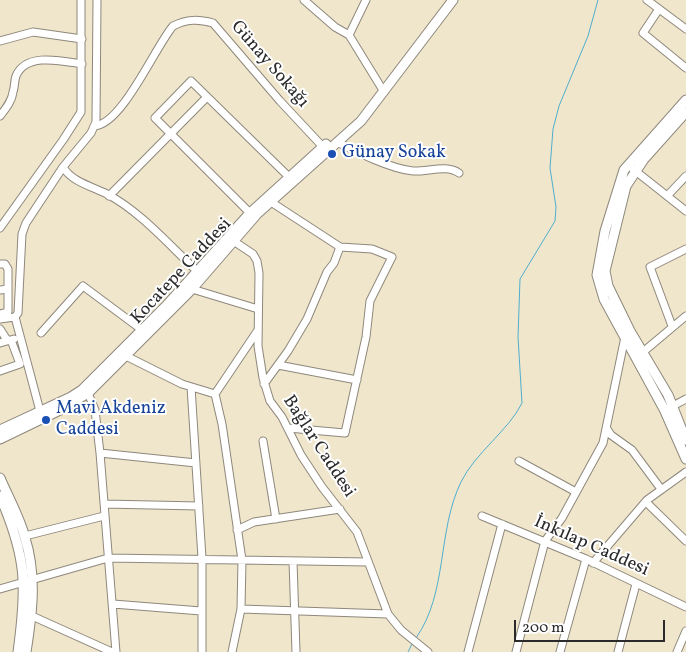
<!DOCTYPE html>
<meta charset="utf-8">
<style>
body{margin:0}
#map{position:relative;width:686px;height:652px;overflow:hidden;background:#f0e6cc;font-family:Vollkorn,serif}
canvas{display:block}
.scale{position:absolute;left:514px;top:620px;width:151px;height:22px;box-sizing:border-box;border:2px solid #2b2b2b;border-top:0;padding-left:6px;font-size:15px;line-height:18px;white-space:nowrap;color:#2b2b2b;-webkit-text-stroke:4px #fff;paint-order:stroke}
</style>
<div id="map">
<canvas width="686" height="652"></canvas>
<div class="scale">200 m</div>
</div>
<script>
const ctx = document.querySelector('canvas').getContext('2d');
ctx.lineJoin = 'round';
function strokePath(path, color, width, dash) { ctx.strokeStyle = color; ctx.lineWidth = width; ctx.lineCap = dash ? 'butt' : 'round'; ctx.setLineDash(dash || []); ctx.stroke(path); }
function write(font, color, halo, rows, align = 'center') {
  ctx.font = font + ' Vollkorn,serif'; ctx.lineWidth = 4; ctx.setLineDash([]); ctx.textBaseline = 'middle'; ctx.strokeStyle = halo; ctx.fillStyle = color; for (const [text, x, y, turn = 0] of rows) {
    ctx.save(); ctx.translate(x, y); ctx.rotate((+turn || 0) * Math.PI / 180); ctx.textAlign = isNaN(turn) ? turn : align; if (halo) ctx.strokeText(text, 0, 0); ctx.fillText(text, 0, 0); ctx.restore();
  }
}
strokePath(new Path2D(`
 M416 638C448 593 437 531 461 482 475 453 509 430 522 403L518 337 520 279 555 221 556 207 550 168 553 129 559 106 588 36 598 0
 M408 652 412 644`), '#4eaecd', 1);
const minor = new Path2D(`
 M304 0 335 27 349 35 384 92
 M647 0 686 29
 M659 9 643 33 686 68
 M349 35 366 0
 M0 41 33 32 82 39
 M0 116C6 108 12 101 13 92 15 87 14 81 16 76 26 52 62 61 82 64
 M94 126C122 125 155 47 173 26 187 19 198 19 213 23L280 101 323 147
 M337 142C357 152 391 169 413 171 427 172 447 164 459 173
 M63 167C72 182 91 186 107 194 141 212 169 245 197 271
 M633 169 686 211
 M668 195 686 176
 M109 196 206 98H208
 M271 202 340 247 372 249 392 257 370 301 366 337 345 433 288 428
 M250 213 155 118 191 81 289 177
 M0 228 63 140 81 112V0
 M235 242 253 254 257 261 259 273 258 346 263 378 270 401 282 417 301 455 322 487 357 532 388 614 401 630 428 652
 M0 264H5L8 269V312L0 314
 M192 289 258 309
 M0 290 8 289
 M0 319 15 317
 M672 326 650 267 686 249
 M0 329 7 340
 M41 333 83 286 142 330
 M0 343 14 339
 M643 352 686 316
 M126 356 182 384 215 394 258 330
 M278 365 357 380
 M0 371 20 364 11 340
 M264 384 288 351 307 319 327 272 334 263 340 247
 M191 387 202 558V652
 M88 393 95 410 100 453 116 652
 M215 394 222 424 242 560 241 609 232 652
 M669 408 686 399
 M40 411 15 317 18 313 22 234 26 223 63 167 91 133 96 122 97 0
 M607 429 611 435 632 450 661 489
 M263 441 276 519
 M100 453 196 463
 M519 461 576 492
 M646 502 686 541
 M104 504 199 506
 M482 516 586 559 686 607
 M237 530 254 522 340 509
 M25 536 104 516
 M293 561 296 652
 M593 563 647 500 686 472
 M0 589 108 558 368 562
 M113 604 201 611
 M241 609 388 614
 M32 616 112 652
 M468 652 502 524
 M516 652 545 541 562 518 603 443 625 337
 M560 652 586 559
 M618 652 636 584
 M677 652 686 631`);
const major = new Path2D(`
 M686 100 624 170 605 231 597 275 604 299 664 409 686 459
 M686 112 644 159 626 186 605 271 608 286 630 331 668 395 686 440
 M0 430 71 397 82 390 166 306 250 213 326 144
 M0 439 60 410 88 393 192 289 257 214 361 121 453 0
 M0 478C8 497 20 518 25 538 37 576 32 614 26 652
 M0 496C27 558 27 586 18 652`);
strokePath(minor, '#8e887c', 9);
strokePath(major, '#8e887c', 11);
strokePath(minor, '#fff', 7);
strokePath(major, '#fff', 9);
for (const [x, y, r, color] of [
 [332,154,5,"#1a4fb4"],
 [46,420,5,"#1a4fb4"]
]) { const dot = new Path2D(); dot.arc(x, y, r, 0, 2 * Math.PI); ctx.fillStyle = color; ctx.fill(dot); strokePath(dot, '#fff', 2); }
write('18px', '#2b2b2b', '#fff', [
 ["Günay Sokağı",269,65,49],
 ["Kocatepe Caddesi",182,272,-47],
 ["Bağlar Caddesi",318,447,57],
 ["İnkılap Caddesi",591,547,24]
]);
write('18px', '#164399', '#fff', [
 ["Günay Sokak",342,154],
 ["Mavi Akdeniz",56,410],
 ["Caddesi",56,431]
], 'left');
</script>
